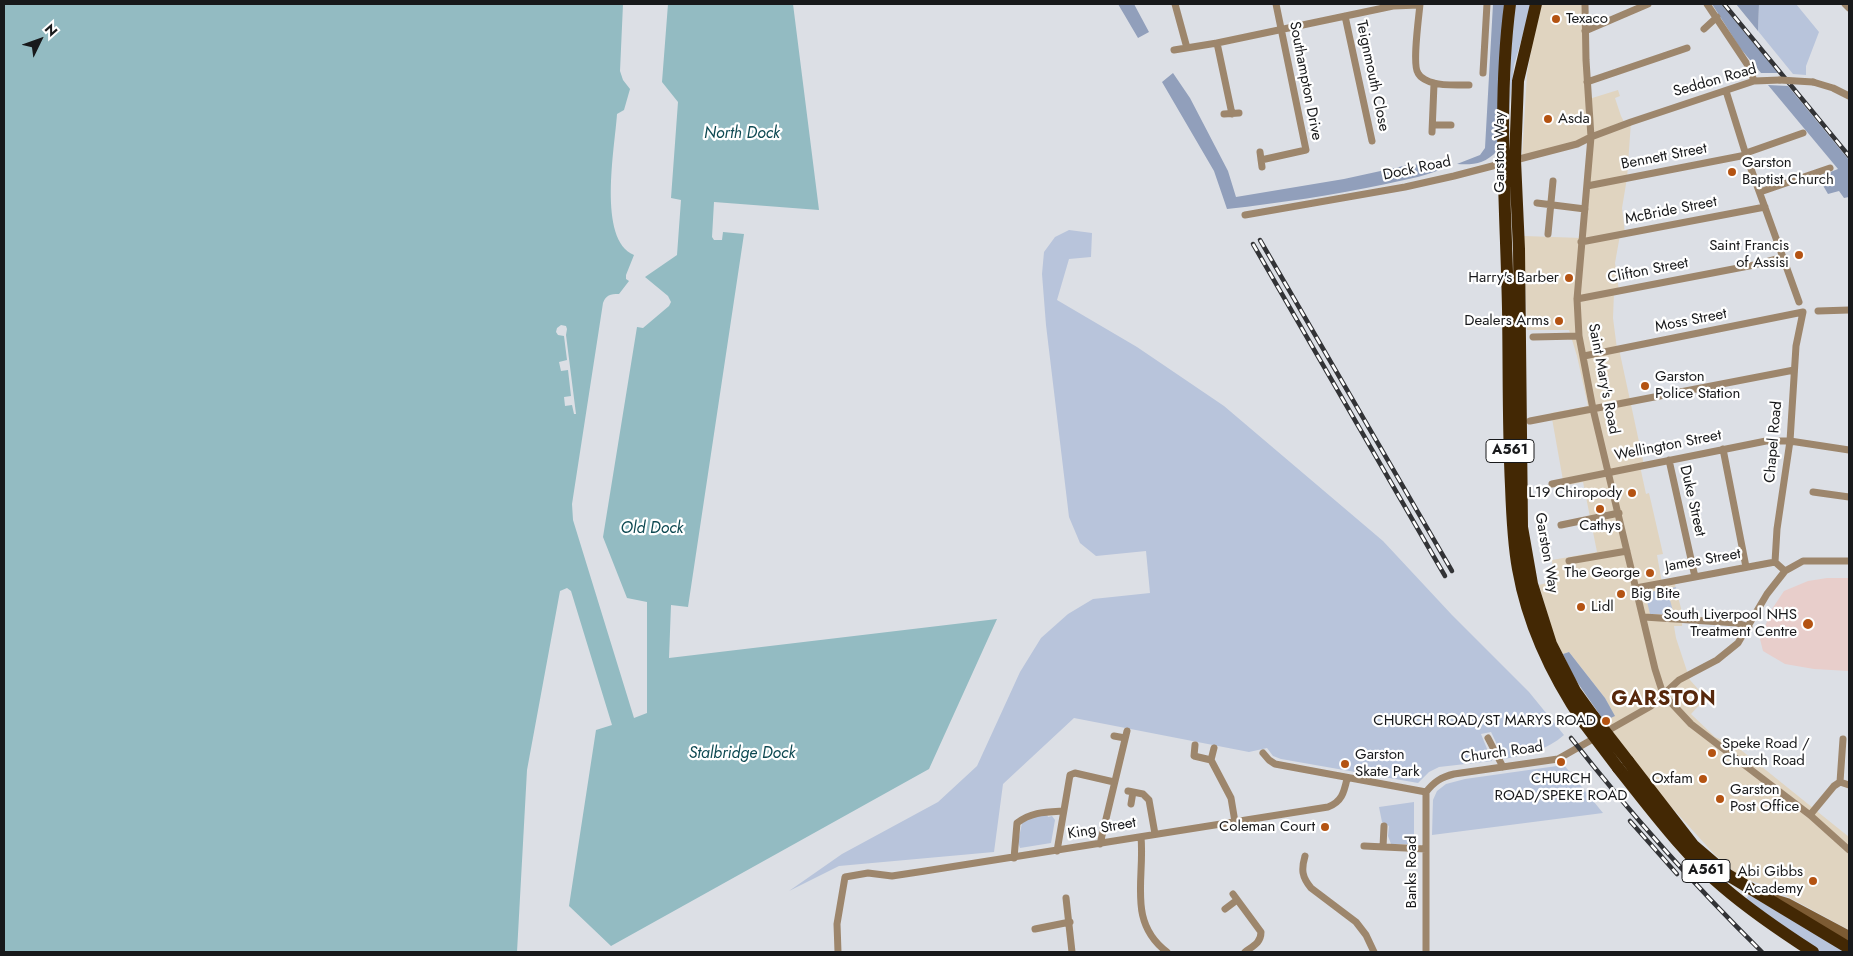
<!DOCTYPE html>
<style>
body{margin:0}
#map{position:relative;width:1853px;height:956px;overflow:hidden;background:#dcdfe5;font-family:Jost,sans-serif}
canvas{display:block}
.frame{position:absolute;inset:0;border:5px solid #18191b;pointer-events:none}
.north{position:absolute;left:15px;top:15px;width:50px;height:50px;-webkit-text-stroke:4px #fff;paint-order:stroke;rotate:48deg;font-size:14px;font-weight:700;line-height:20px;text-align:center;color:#18191b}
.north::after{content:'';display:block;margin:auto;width:18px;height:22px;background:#18191b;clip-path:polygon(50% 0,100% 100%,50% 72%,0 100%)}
</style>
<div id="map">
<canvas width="1853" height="956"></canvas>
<div class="frame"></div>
<div class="north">N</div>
</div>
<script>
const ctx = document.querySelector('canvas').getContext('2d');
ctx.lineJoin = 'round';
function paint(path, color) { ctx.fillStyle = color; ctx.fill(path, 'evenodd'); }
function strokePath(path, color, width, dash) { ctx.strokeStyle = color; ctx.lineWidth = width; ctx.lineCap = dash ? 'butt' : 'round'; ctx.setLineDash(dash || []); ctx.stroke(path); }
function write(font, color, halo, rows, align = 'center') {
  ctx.font = font + ' Jost,sans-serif'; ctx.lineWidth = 4.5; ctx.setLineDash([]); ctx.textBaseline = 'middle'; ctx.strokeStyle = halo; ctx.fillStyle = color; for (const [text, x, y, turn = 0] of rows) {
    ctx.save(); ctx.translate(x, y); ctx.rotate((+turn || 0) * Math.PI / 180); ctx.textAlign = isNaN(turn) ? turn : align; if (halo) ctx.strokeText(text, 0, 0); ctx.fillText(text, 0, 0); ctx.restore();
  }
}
paint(new Path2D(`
 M1542 4H1585L1589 99 1618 90 1620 96 1615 98 1621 116 1625 124 1631 122 1627 178 1622 208 1625 233 1620 235 1615 263 1619 291 1614 292 1613 318 1617 349H1619L1644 465 1640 466 1646 494 1649 493 1663 554 1657 555 1662 583 1674 581 1683 616 1682 626H1674L1676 638 1690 680 1706 698 1691 714 1715 737 1736 746 1849 837V930L1770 887 1741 878 1715 855 1655 789 1604 721 1614 716 1605 698 1569 652 1563 654 1555 639 1539 585 1554 581 1552 560 1597 552 1583 482 1564 486 1551 413 1588 406 1577 356 1569 330H1527L1524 236 1582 238 1591 137 1522 158 1527 74 1535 28Z`), '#e0d4c0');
paint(new Path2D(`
 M1827 578H1849V671L1814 669 1785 664 1763 651 1760 639 1772 609 1784 591 1808 581Z`), '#e8cecb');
paint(new Path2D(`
 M1514 4H1532L1514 65 1507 132Z
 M1759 4H1796L1819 32 1806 66V75L1793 74 1758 31Z
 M1069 230 1092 233 1091 257 1069 259 1057 300 1137 347 1224 406 1383 541 1452 615 1529 692 1564 735C1547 750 1526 755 1504 759L1491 732 1481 734 1492 761 1439 767 1429 772 1418 783 1281 759 1273 756 1267 748 1249 752 1074 718 1003 784 994 852 839 866 789 891 842 854 938 802 977 766 1020 672 1041 638 1068 614 1093 599 1150 593 1146 551 1096 556 1080 543 1069 517 1046 325 1042 274 1044 252 1055 237Z
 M1676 587 1678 598 1670 600 1674 615 1650 614 1645 593Z
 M1564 765 1603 813 1432 835 1433 800 1437 791 1446 784 1465 779Z
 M1414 802V844H1391L1388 836 1389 826 1382 822 1379 807Z
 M1047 814 1048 817 1052 816 1055 820 1051 843 1020 848 1018 842 1022 823 1035 816Z
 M1749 895 1848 952H1820L1745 900Z`), '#b8c4db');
paint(new Path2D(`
 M1118 4H1134L1149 32 1138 38Z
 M1493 4H1504L1497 151C1485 164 1473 165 1457 164L1480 155 1485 148Z
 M1712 4H1721L1778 73H1761L1740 48Z
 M1736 4H1759L1758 31Z
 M1173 73 1190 98 1228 171 1236 197 1344 179 1408 165 1431 164 1446 160 1448 166C1429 176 1407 179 1386 184 1333 195 1281 203 1227 209L1214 171 1162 82Z
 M1768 85 1788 86 1849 160V197L1844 198 1839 191 1828 194 1818 177 1838 169Z
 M1569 652 1605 698 1615 716 1604 721 1573 676 1563 654Z`), '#919fbb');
paint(new Path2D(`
 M4 4H623L620 71 623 80 630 89 624 110 617 114C615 147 597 240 634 255L626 275V279L629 281 619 294C610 294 606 295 603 303L572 504 573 520 634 718 647 713V602L627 598 603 537 637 327 643 328 669 306 671 302 668 296 645 277 677 255 681 200 671 198 678 102 662 82 668 4H793L819 210 714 202 712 237 714 240H722L723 232 744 234 688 607 671 605 669 658 997 619 929 769 611 946 569 906 596 730 612 725 571 591 567 588 560 591 527 770 517 952H4Z`), '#93bbc2');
paint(new Path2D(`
 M561 325 566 326 567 329 566 335 576 414H574L572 405 565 406 564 397 571 396 568 370 561 371 559 362 567 360 564 336 558 335 556 332 557 328Z`), '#dcdfe5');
strokePath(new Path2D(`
 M1175 4 1187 48
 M1420 4C1419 16 1412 65 1418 73 1420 78 1429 82 1434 83 1444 86 1458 85 1469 85
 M1585 4 1586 60 1591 137 1577 299 1579 336 1593 409 1655 669 1663 694 1691 724 1810 815 1849 850
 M1707 4 1749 67 1754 81
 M1845 4 1849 8
 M1345 16 1372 141
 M1704 29 1717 17
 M1585 31 1648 4
 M1217 43 1232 114
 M1174 50 1217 43 1393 6 1419 5
 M1483 73 1487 4
 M1587 82 1687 48
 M1813 82 1833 88 1849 96
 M1726 91 1746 155 1799 302
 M1224 114 1239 113
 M1433 125H1451
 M1432 132 1434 84
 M1260 152 1262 167
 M1746 153 1803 133
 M1261 160 1306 150 1276 4
 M1587 186 1746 155
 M1760 192 1830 168
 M1537 203 1585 209
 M1245 215 1405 187 1454 176 1577 144 1591 137 1631 122 1754 81 1780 80
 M1548 234 1553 181
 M1581 242 1765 207
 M1577 299 1754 265 1783 257
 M1818 311 1849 310
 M1533 337 1579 336
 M1584 356 1803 312 1796 346 1790 441 1777 529 1775 562 1785 571
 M1530 421 1794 370
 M1723 449 1746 567
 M1669 460 1695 577
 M1552 484 1766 441H1790L1849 450
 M1813 492 1849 497
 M1561 525 1619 513
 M1569 561 1627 551
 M1636 588 1775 562
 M1644 617 1737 623 1749 627
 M1114 736 1125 738
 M1488 738 1503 767
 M1195 745 1194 756 1211 760 1231 798 1235 822
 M1263 753 1269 760 1275 764 1426 792
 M1211 760 1214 748
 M1840 782 1843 739
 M1840 782 1849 785
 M1128 791 1143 794 1149 800 1155 834
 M1426 792C1434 782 1441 777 1454 774L1558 759 1651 706 1679 680 1717 660 1738 643 1767 594 1785 571 1803 561H1849
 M1131 804 1133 792
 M1810 815 1834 786 1840 782
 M1141 837C1145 879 1127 922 1167 952
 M1100 844 1127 731
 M1364 846 1426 849
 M1383 847 1384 826
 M1057 851 1070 775 1075 773 1114 782
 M1305 856C1301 870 1302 877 1311 888L1356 922 1366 935 1374 952
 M1014 858 1017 823C1031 812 1045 812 1063 811
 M1233 894 1261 932C1261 943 1253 946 1245 952
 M1066 898 1072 952
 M1225 909 1237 900
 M1035 929 1070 922
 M838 952 837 924 845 877 868 873 892 876 925 871 1328 807C1342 802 1344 792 1347 779
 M1426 952V792`), '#9d866c', 7);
strokePath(new Path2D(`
 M1774 899 1787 903 1849 936`), '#7c5b33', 10);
strokePath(new Path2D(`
 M1510 4C1497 105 1506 207 1508 309 1509 368 1508 427 1511 486 1512 514 1513 542 1518 569 1528 626 1552 676 1584 723
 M1536 4 1518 81 1515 160 1519 249 1522 527 1532 584 1551 644 1575 691 1593 716
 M1628 761 1693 845 1728 875 1849 948
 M1618 768C1651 809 1683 853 1723 887 1751 911 1782 932 1813 952`), '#432804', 12);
const rail = new Path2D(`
 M1724 4 1849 156
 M1260 240 1452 571
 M1253 244 1445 576
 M1571 738C1630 813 1694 885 1762 952
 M1630 821 1677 874`);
strokePath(rail, '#323336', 4.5);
strokePath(rail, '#fff', 2.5, [8]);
strokePath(new Path2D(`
 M1780 80 1813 82`), '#9d866c', 7);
strokePath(new Path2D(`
 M1593 716 1628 761
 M1584 723 1618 768`), '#432804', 12);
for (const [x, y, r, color] of [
 [1556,19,5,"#b45312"],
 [1548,119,5,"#b45312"],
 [1732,172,5,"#b45312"],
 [1799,255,5,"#b45312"],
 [1569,278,5,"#b45312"],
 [1559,321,5,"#b45312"],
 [1645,386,5,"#b45312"],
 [1632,493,5,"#b45312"],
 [1600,509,5,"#b45312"],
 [1650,573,5,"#b45312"],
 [1621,594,5,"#b45312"],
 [1581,607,5,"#b45312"],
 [1808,624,6,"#b45312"],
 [1606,721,5,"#b45312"],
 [1712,753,5,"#b45312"],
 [1561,762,5,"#b45312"],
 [1345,764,5,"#b45312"],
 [1703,779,5,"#b45312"],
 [1720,799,5,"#b45312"],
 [1325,827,5,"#b45312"],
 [1813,881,5,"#b45312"]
]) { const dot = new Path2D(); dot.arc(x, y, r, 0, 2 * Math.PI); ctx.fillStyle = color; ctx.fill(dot); strokePath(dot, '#fff', 2); }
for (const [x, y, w] of [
 [1510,451,48],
 [1706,871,48]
]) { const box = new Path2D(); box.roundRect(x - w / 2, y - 11.5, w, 23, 4); ctx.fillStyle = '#fff'; ctx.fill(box); strokePath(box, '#18191b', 1); }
write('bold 14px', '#18191b', null, [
 ["A561",1510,451],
 ["A561",1706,871]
]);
write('15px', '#18191b', '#fff', [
 ["Texaco",1566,19,"left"],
 ["Asda",1558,119,"left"],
 ["Garston",1742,163,"left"],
 ["Baptist Church",1742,180,"left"],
 ["Saint Francis",1789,246],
 ["of Assisi",1789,263],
 ["Harry's Barber",1559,278],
 ["Dealers Arms",1549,321],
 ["Garston",1655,377,"left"],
 ["Police Station",1655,394,"left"],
 ["L19 Chiropody",1622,493],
 ["Cathys",1600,526,"center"],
 ["The George",1640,573],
 ["Big Bite",1631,594,"left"],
 ["Lidl",1591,607,"left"],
 ["South Liverpool NHS",1797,615],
 ["Treatment Centre",1797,632],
 ["CHURCH ROAD/ST MARYS ROAD",1596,721],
 ["Speke Road /",1722,744,"left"],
 ["Church Road",1722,761,"left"],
 ["Garston",1355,755,"left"],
 ["Skate Park",1355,772,"left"],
 ["CHURCH",1561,779,"center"],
 ["ROAD/SPEKE ROAD",1561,796,"center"],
 ["Oxfam",1693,779],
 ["Garston",1730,790,"left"],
 ["Post Office",1730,807,"left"],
 ["Coleman Court",1315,827],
 ["Abi Gibbs",1803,872],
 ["Academy",1803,889]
], 'right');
write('15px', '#18191b', '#fff', [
 ["Teignmouth Close",1372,76,78],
 ["Southampton Drive",1305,81,79],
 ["Seddon Road",1715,81,-16],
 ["Garston Way",1500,152,-90],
 ["Bennett Street",1664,157,-11],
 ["Dock Road",1417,169,-12],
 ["McBride Street",1671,211,-11],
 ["Clifton Street",1648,271,-11],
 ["Moss Street",1691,321,-11],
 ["Saint Mary's Road",1603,379,79],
 ["Chapel Road",1774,442,-85],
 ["Wellington Street",1668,446,-11],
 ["Duke Street",1692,501,77],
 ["Garston Way",1546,553,80],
 ["James Street",1703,561,-10],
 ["Church Road",1502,753,-8],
 ["King Street",1102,829,-10],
 ["Banks Road",1412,872,-90]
]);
write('italic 16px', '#0e4952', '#fff', [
 ["North Dock",742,134],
 ["Old Dock",652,529],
 ["Stalbridge Dock",742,754]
]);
ctx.letterSpacing = '1px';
write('bold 20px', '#57280c', '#fff', [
 ["GARSTON",1664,700]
]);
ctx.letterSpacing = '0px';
</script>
